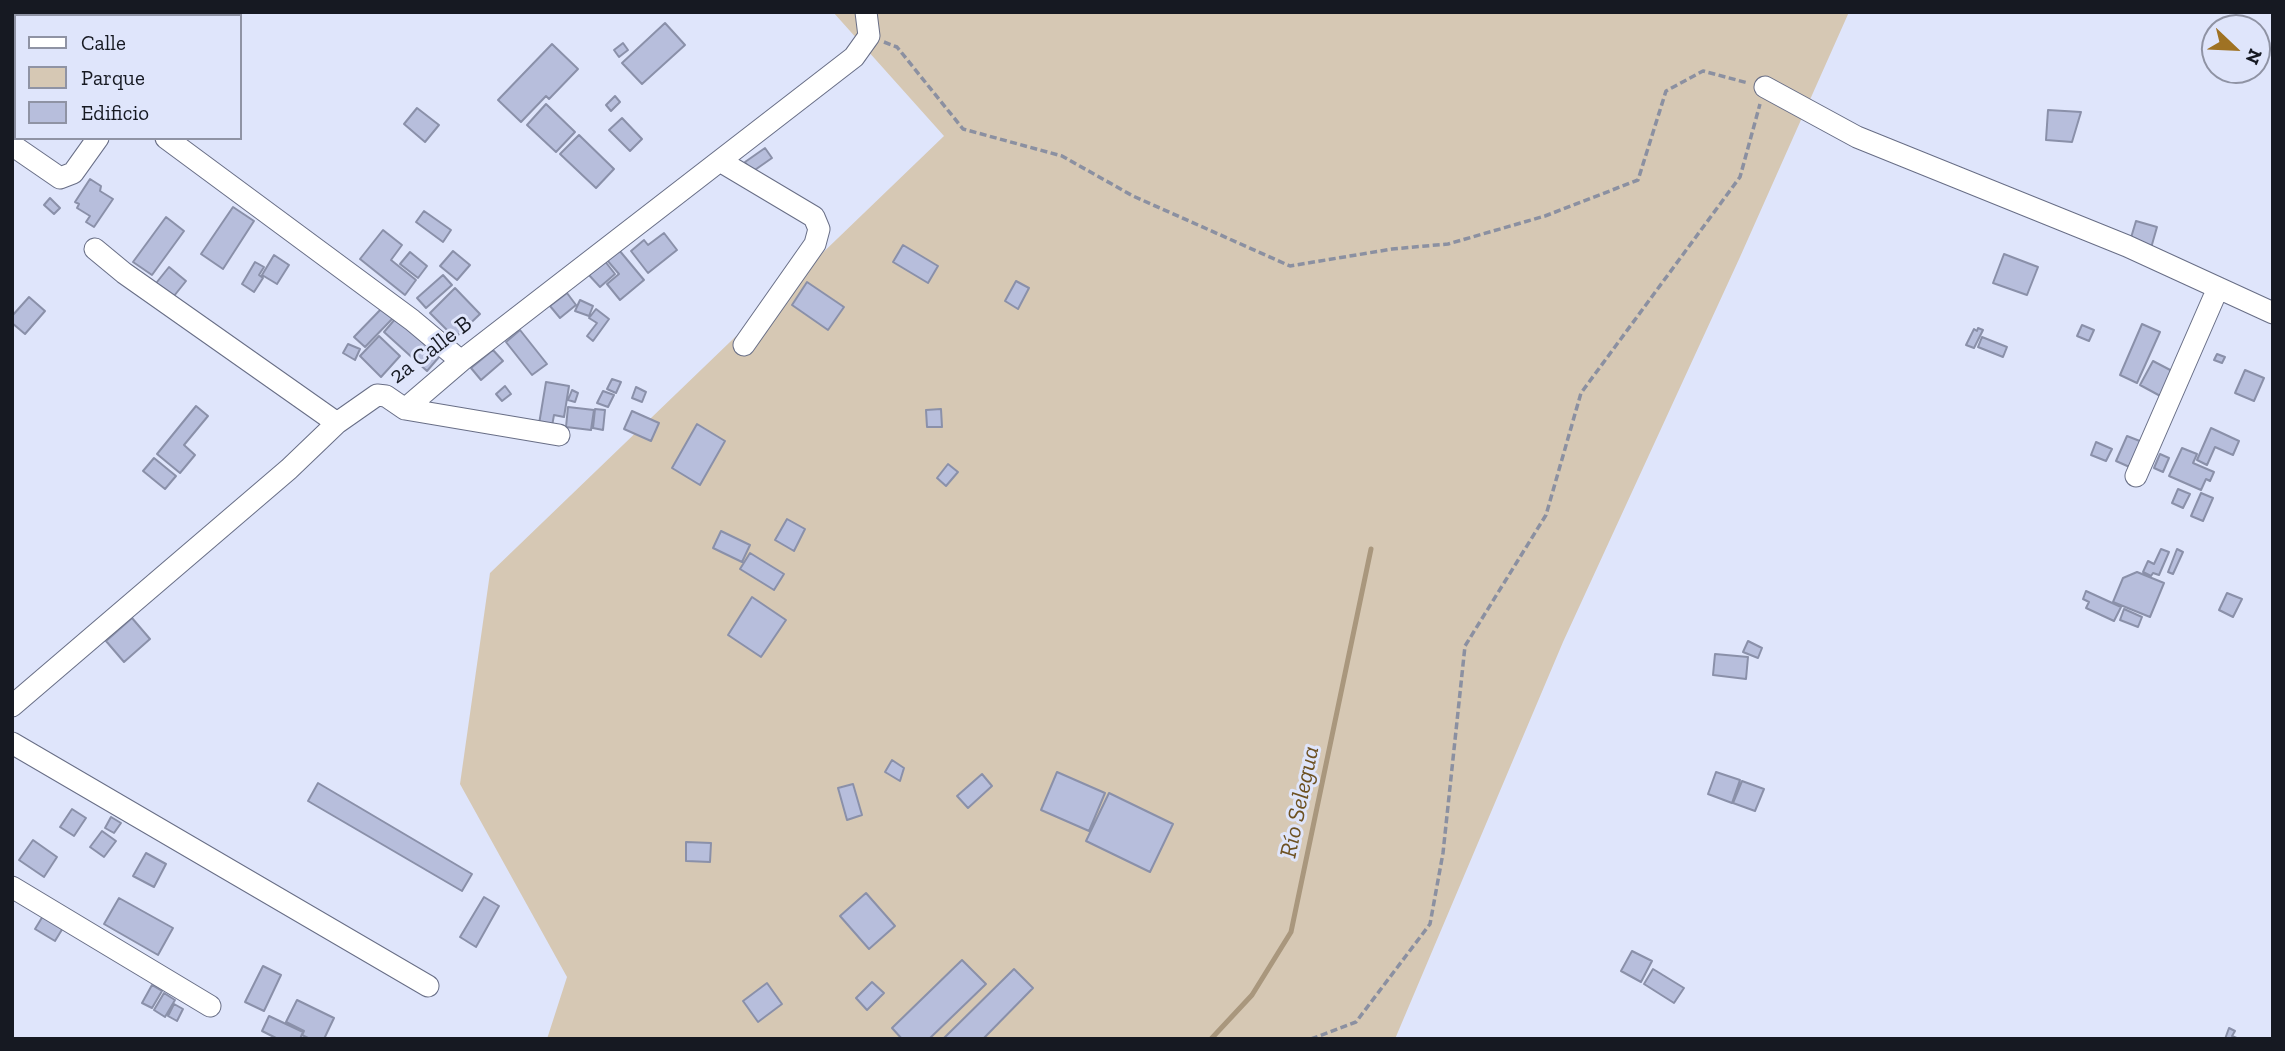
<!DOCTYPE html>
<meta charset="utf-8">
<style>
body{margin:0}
#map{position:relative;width:2285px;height:1051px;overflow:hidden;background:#dfe5fb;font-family:"Zilla Slab",serif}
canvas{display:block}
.frame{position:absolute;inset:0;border:14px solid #161922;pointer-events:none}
.legend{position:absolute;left:14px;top:14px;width:228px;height:126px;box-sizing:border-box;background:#dfe5fb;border:2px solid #8f93a4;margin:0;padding:9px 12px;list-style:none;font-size:21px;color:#161922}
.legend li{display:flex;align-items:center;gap:14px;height:35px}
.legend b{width:35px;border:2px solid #8f93a4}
.north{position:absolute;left:2201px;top:14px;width:70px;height:70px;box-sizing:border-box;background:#dfe5fb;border:2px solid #8f93a4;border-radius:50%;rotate:113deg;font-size:19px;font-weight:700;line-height:28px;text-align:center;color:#161922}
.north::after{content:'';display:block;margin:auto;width:24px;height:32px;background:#9f7223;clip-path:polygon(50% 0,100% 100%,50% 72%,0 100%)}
</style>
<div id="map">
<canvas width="2285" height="1051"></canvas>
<div class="frame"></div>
<ul class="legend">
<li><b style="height:9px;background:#fff"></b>Calle</li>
<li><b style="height:19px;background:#d6c8b4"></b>Parque</li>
<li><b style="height:19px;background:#b7bedc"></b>Edificio</li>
</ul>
<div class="north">N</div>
</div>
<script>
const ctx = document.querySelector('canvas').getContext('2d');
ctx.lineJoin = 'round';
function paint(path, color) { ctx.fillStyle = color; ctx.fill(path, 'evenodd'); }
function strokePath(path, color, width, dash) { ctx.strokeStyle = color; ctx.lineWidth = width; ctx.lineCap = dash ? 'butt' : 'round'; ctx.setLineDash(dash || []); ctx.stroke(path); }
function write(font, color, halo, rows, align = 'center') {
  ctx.font = font + ' "Zilla Slab",serif'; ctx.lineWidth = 6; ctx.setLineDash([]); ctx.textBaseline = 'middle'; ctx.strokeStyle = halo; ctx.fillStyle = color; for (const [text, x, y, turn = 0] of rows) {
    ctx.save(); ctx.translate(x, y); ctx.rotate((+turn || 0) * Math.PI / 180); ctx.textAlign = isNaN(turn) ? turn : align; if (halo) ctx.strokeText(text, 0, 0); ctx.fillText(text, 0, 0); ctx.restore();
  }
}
paint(new Path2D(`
 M833 12H1849L1740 257 1563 642 1395 1039H547L567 977 460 784 490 573 944 136Z`), '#d6c8b4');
strokePath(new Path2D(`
 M1211 1039 1252 995 1291 932 1371 549`), '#a9977d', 5);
const building = new Path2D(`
 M665 23 685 45 642 84 622 63Z
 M623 43 628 50 619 57 614 50Z
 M552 44 578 69 549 99 546 96 521 122 498 100Z
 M615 96 620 102 611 111 606 105Z
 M546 104 575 132 556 152 527 125Z
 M417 108 439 125 425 142 404 124Z
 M2048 110 2081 112 2072 142 2046 140Z
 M622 118 642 139 630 151 609 130Z
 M579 135 614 169 596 188 560 154Z
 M765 148 772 158 752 172 745 162Z
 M90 179 101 186 100 191 113 199 94 227 86 222 90 216 77 208 79 204 75 202Z
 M50 198 60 208 54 214 44 205Z
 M233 207 254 221 223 269 201 254Z
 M424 211 451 230 443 242 416 222Z
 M166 217 184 231 152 275 133 262Z
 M2136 221 2157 227 2151 248 2130 241Z
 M383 230 402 245 391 260 416 280 405 295 360 259Z
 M664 233 677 250 648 273 631 251 644 240 648 245Z
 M903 245 938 266 928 283 893 262Z
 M619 250 644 280 620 300 607 284 619 274 607 260Z
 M453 251 470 265 457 280 440 266Z
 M410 252 427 266 418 278 400 264Z
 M2004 254 2038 267 2027 295 1993 283Z
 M274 255 289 265 277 284 262 275Z
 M604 260 615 274 600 287 588 274Z
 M255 262 264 267 259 275 263 278 254 292 242 284Z
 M169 267 186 281 170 301 153 287Z
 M443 275 452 285 426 308 417 298Z
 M1016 281 1029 288 1018 309 1005 301Z
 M807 282 844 307 828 330 792 305Z
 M455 288 480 314 455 338 430 313Z
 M567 293 576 305 560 318 550 306Z
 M29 297 45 311 25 334 12 323V316Z
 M580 300 593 306 589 316 575 311Z
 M382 308 393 318 365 347 354 337Z
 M596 309 609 319 593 341 587 336 597 323 589 318Z
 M396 318 439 357 427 371 384 332Z
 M2142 324 2160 332 2137 383 2120 375Z
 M2082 325 2094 330 2089 341 2077 336Z
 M1978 328 1983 330 1974 348 1966 345 1974 329 1977 331Z
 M520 330 547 364 532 375 506 342Z
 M379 336 400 356 381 377 360 356Z
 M1982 337 2007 347 2003 357 1978 347Z
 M348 344 360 349 355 360 343 353Z
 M493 350 503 361 481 380 471 368Z
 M2217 354 2225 357 2222 363 2214 360Z
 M2153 361 2176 373 2164 398 2140 385Z
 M2245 370 2264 378 2254 401 2235 393Z
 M612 379 621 382 616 393 607 389Z
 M546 382 569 386 564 417 554 415 552 426 539 424Z
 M505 386 511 394 502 401 496 394Z
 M636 387 646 392 642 402 632 398Z
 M572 390 578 393 575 402 568 400Z
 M603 391 614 395 608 407 597 403Z
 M196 406 208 416 184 445 195 455 180 473 157 454Z
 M568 407 594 410 591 430 566 427Z
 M595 409 605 410 603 430 593 428Z
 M941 409 942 427H927L926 410Z
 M632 411 659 423 651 441 624 429Z
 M697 424 725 441 700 485 672 468Z
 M2211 428 2239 441 2233 455 2215 447 2207 465 2197 460Z
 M2127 436 2145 443 2134 469 2116 461Z
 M2096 442 2112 449 2106 461 2091 455Z
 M2182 448 2197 454 2193 463 2214 472 2210 481 2206 479 2201 490 2169 476Z
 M2160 454 2169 458 2163 472 2154 468Z
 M154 458 176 476 165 489 143 471Z
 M948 464 958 472 946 486 937 478Z
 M2178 489 2190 494 2183 508 2172 503Z
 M2201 493 2213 498 2203 521 2191 516Z
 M787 519 805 529 794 551 775 540Z
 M721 531 750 545 742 562 713 548Z
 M2161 549 2169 552 2159 575 2153 573 2151 576 2143 572 2148 561 2154 564Z
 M2177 549 2183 552 2173 574 2168 572Z
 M750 553 784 574 774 590 740 569Z
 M2137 572 2164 583 2150 617 2113 602 2123 578Z
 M2086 591 2121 607 2114 621 2086 608 2089 602 2083 599Z
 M2227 593 2242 599 2233 617 2219 610Z
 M752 597 786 620 761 657 728 635Z
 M2124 609 2142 617 2138 627 2120 620Z
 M132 618 150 639 124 662 106 641Z
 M1748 641 1762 648 1758 658 1743 652Z
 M1715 654 1748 657 1746 679 1713 675Z
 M892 760 904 768 900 781 885 772Z
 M1057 772 1105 793 1089 831 1041 810Z
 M1716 772 1740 780 1732 803 1708 794Z
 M982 774 992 786 968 808 957 796Z
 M1742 781 1764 789 1755 811 1733 803Z
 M318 783 472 874 462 891 308 801Z
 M853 784 862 815 847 820 838 788Z
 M1109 793 1173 824 1150 872 1086 841Z
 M72 809 86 818 74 836 60 827Z
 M111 817 121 823 114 833 105 828Z
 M102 831 116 841 104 857 90 847Z
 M33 840 57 857 44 877 19 860Z
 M686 842 711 843 710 862 686 861Z
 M146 853 166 864 154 887 133 876Z
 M866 893 895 926 869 949 840 916Z
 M484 897 499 906 476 947 460 937Z
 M119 898 173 928 158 955 104 924Z
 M46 911 66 923 55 941 35 929Z
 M1632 951 1652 961 1641 982 1621 971Z
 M962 960 986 984 929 1039H902L892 1028Z
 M263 966 281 975 264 1011 245 1002Z
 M1014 969 1033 988 983 1039H943Z
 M1653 969 1684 988 1674 1003 1644 984Z
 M872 982 884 993 867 1010 856 998Z
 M767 983 782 1004 758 1022 743 1001Z
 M152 985 162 991 152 1008 142 1003Z
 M164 993 175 1000 165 1017 154 1010Z
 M297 1000 334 1018 324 1039H310L302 1035 304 1031 286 1022Z
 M174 1004 183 1009 177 1021 168 1016Z
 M269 1016 303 1032 300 1039H278L262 1031Z
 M2229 1028 2235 1031 2232 1036 2239 1039H2225Z`);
paint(building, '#b7bedc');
strokePath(building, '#8a90a9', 2);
const minor = new Path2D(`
 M1765 87 1857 137 2127 246 2273 313
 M166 138 412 320 461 361
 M12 145 60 178 73 173 98 138
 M720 161 814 217 819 229 815 244 744 345
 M95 249 124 273 337 423
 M405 409 559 435
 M2136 476 2218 288
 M12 706 289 469 337 423 377 395 386 396 405 409 461 361 854 57 869 36 866 12
 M12 743 428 986
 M12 887 210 1006`);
strokePath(minor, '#686e86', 23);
strokePath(new Path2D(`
 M884 42 897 47 963 129 1062 156 1133 196 1290 266 1392 249 1448 244 1545 216 1638 180 1666 91 1703 71 1748 83
 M1311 1039 1356 1022 1430 924 1443 853 1465 646 1546 515 1581 393 1740 177 1760 104`), '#8b90a1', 3.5, [7, 3.5]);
strokePath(minor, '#fff', 21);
write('23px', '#161922', '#dfe5fb', [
 ["2a Calle B",431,350,-37]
]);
write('italic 24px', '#6d5122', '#dfe5fb', [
 ["Río Selegua",1300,802,-78]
]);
</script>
